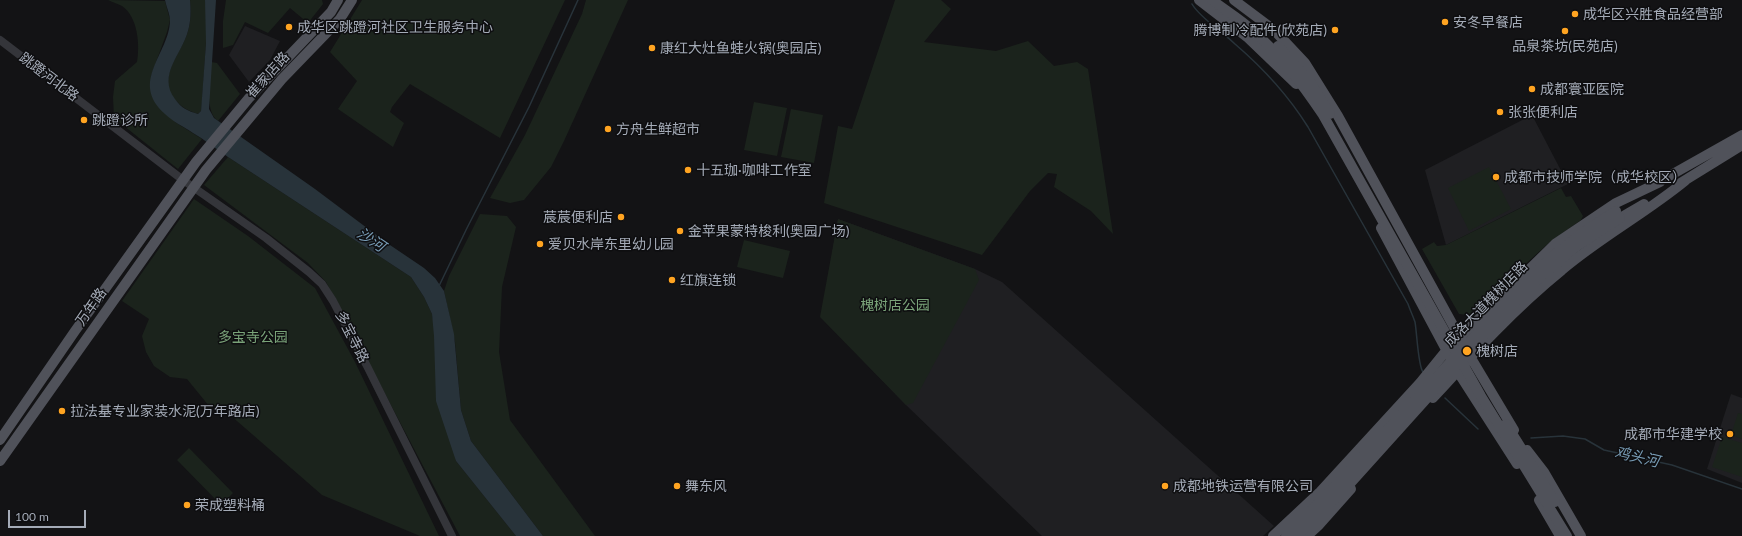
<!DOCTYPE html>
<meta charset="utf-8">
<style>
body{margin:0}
#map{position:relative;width:1742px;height:536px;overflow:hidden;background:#131315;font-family:Lato,sans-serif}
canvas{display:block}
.scale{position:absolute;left:8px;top:510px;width:78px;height:18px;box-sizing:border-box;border:2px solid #a4abb7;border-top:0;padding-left:5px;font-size:12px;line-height:14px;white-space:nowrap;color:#a4abb7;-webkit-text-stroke:3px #0e0e10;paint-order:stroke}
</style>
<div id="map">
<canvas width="1742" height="536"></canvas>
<div class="scale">100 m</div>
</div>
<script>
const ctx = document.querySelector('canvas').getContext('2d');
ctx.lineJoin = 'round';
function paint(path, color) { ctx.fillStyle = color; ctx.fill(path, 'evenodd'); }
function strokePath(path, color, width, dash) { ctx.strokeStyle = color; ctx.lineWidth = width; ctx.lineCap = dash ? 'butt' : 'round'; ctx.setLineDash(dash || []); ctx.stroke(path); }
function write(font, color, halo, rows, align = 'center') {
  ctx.font = font + ' Lato,"Noto Sans SC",sans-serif'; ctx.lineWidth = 3; ctx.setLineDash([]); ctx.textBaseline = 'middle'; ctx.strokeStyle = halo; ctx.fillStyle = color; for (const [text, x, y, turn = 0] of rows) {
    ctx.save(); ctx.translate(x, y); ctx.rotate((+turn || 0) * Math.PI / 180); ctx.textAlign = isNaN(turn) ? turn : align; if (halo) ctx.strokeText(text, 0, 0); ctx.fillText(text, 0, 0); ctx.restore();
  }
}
paint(new Path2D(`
 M245 26 280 41 270 60 249 82 229 55Z
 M1532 115 1568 184 1446 245 1425 170Z
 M838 219 975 269 1002 282 1274 526 1263 536H1042L906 405 821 317Z
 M1731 394 1742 398V483L1707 469Z`), '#1f1f22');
paint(new Path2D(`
 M108 0 165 1 170 20 167 32 151 76 175 122 202 139 178 169 114 118 113 97 115 81 137 62C140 45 138 17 122 6 118 4 112 2 108 0Z
 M190 0H205L206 5V43L202 102 201 111 198 114C186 110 181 107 173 97 157 76 183 51 188 31 191 21 191 10 190 0Z
 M226 0H322L323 4 308 23 290 8 268 33 245 22 233 45 223 48V21Z
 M362 0H565L500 138 410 84 392 107 390 112 404 123 393 147 338 109 357 81 330 52Z
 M586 0H628L564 141 551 167 524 200 510 203 490 198 525 135 582 14Z
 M895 0H941L951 9 924 42 996 51 1028 41 1054 66 1077 62 1088 69 1113 234 1091 211 1054 187 1057 174 1048 173 1030 191 982 255 824 203 838 126 852 129Z
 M211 62 217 63 240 94 218 121C204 111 210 78 211 62Z
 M754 102 787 108 777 156 744 150Z
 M791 109 823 115 814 163 781 157Z
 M228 157 411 277 424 297 432 314 456 461 516 536H460L326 282 308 263 204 185Z
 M1489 167 1511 209 1469 231 1448 188Z
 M1561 188 1566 197 1571 196 1583 216 1581 220 1550 242 1521 268 1477 316 1459 314 1422 249 1434 242 1437 246 1446 245Z
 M194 199 248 236 315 288 355 362 439 536H420L322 495 222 408 209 406 187 379 170 377 154 366 146 352 142 336 149 319 122 301Z
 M480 214 507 216 516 227 502 287 499 352 510 420 595 536H543L471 441 461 410 455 342 444 291 449 276Z
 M838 219 975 269 979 280 913 403 906 405 820 317Z
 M744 240 790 251 783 278 737 267Z
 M1738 413 1742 414V439L1731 435Z
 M1722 437 1742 443V477L1712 467Z
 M189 448 233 493 221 505 177 460Z`), '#1b231c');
paint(new Path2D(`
 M165 0H190C191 10 191 21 188 31 182 54 157 75 175 99 181 108 188 111 198 114L201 111 206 43 205 0H216L209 109 214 118 315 189 387 243 424 268 435 278 444 291 454 334 461 410 471 441 543 536H516L456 461 436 401 434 336 432 314 424 297 411 277 228 157C216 149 205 140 193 133 183 126 173 122 165 114 129 82 169 54 170 21 170 14 166 6 165 0Z`), '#28333a');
strokePath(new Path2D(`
 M1192 4C1200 18 1223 32 1235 44 1263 68 1288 95 1308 127L1408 304C1410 310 1413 316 1415 322 1417 333 1418 366 1423 372
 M439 286 467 228 529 107 578 0
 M1445 398 1478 429
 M1531 438 1563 436 1585 439 1604 450 1672 465 1742 489`), '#28333a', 1.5);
strokePath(new Path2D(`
 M0 40 183 180 266 238 309 272 322 284 333 301 368 368 452 536`), '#34353a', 8);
strokePath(new Path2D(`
 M1199 0 1247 37 1296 84
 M1234 0 1274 30 1305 63 1338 116 1471 358 1514 430
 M1655 184 1742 135
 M1679 184 1742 145
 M1620 218 1644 204
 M1381 228 1458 372 1517 464
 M1433 398C1474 353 1515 308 1562 270 1601 237 1646 213 1685 181
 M0 440 75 331 196 162 249 98 331 12 338 0
 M1527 450 1544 472 1581 536
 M0 461 206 170 282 79 340 19 352 0
 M1539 500 1560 536
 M1273 536 1320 492 1420 383 1446 351 1555 244 1616 203 1660 182
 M1307 536 1319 525 1351 489`), '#50525a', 10);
strokePath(new Path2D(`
 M1212 0C1225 10 1240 19 1252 30 1280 54 1302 84 1323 115L1481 396 1567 536
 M1278 46 1311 83 1330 114
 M1506 424 1555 502
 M1286 536 1340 481 1519 288 1553 256 1585 231 1616 211
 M1297 536 1348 486 1484 335 1530 286 1577 246 1620 218`), '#50525a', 10);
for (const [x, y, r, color] of [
 [1575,14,4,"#ffa421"],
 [1445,22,4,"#ffa421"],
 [289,27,4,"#ffa421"],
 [1335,30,4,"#ffa421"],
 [1565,31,4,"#ffa421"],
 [652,48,4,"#ffa421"],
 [1532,89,4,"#ffa421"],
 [1500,112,4,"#ffa421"],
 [84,120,4,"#ffa421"],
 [608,129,4,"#ffa421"],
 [688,170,4,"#ffa421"],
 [1496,177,4,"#ffa421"],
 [621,217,4,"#ffa421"],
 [680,231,4,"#ffa421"],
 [540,244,4,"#ffa421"],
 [672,280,4,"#ffa421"],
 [1467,351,5,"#ffa421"],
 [62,411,4,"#ffa421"],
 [1730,434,4,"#ffa421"],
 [677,486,4,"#ffa421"],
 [1165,486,4,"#ffa421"],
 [187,505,4,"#ffa421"]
]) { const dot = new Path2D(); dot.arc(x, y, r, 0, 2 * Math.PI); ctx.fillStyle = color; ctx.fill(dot); strokePath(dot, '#0e0e10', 1.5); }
write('14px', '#a4abb7', '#0e0e10', [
 ["成华区兴胜食品经营部",1583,14],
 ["安冬早餐店",1453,22],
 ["成华区跳蹬河社区卫生服务中心",297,27],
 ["腾博制冷配件(欣苑店)",1327,30,"right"],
 ["品泉茶坊(民苑店)",1565,46,"center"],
 ["康红大灶鱼蛙火锅(奥园店)",660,48],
 ["成都寰亚医院",1540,89],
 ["张张便利店",1508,112],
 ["跳蹬诊所",92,120],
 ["方舟生鲜超市",616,129],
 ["十五珈·咖啡工作室",696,170],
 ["成都市技师学院（成华校区）",1504,177],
 ["莀莀便利店",613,217,"right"],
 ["金苹果蒙特梭利(奥园广场)",688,231],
 ["爱贝水岸东里幼儿园",548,244],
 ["红旗连锁",680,280],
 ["槐树店",1476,351],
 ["拉法基专业家装水泥(万年路店)",70,411],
 ["成都市华建学校",1722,434,"right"],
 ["舞东风",685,486],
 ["成都地铁运营有限公司",1173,486],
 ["荣成塑料桶",195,505]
], 'left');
write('14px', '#a4abb7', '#0e0e10', [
 ["崔家店路",268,75,-48],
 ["跳蹬河北路",49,77,37],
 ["成洛大道槐树店路",1486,304,-46],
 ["万年路",91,307,-55],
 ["多宝寺路",352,337,63]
]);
write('14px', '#7aa379', '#0e0e10', [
 ["槐树店公园",895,305],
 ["多宝寺公园",253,337]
]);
write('italic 15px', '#789cb5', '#0e0e10', [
 ["沙河",371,240,33],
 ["鸡头河",1637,457,13]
]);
</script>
